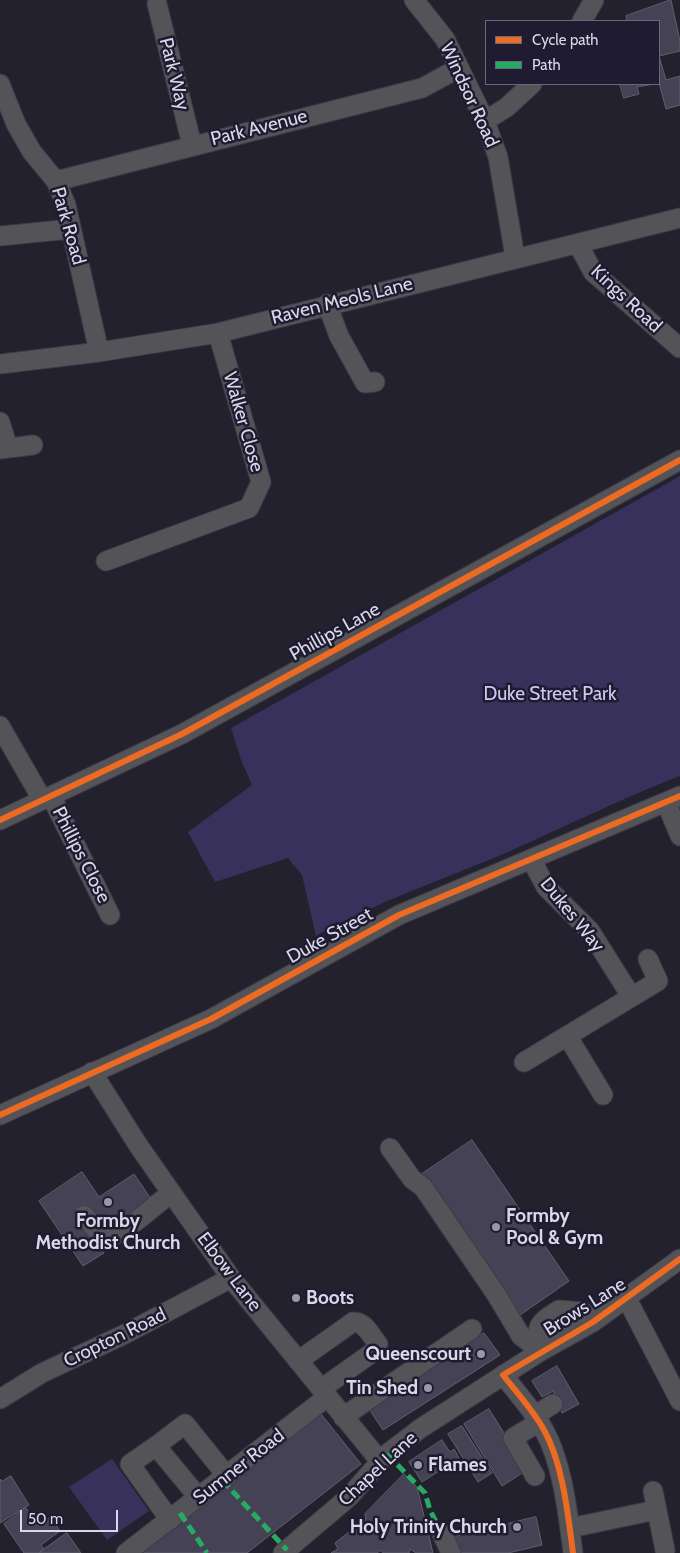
<!DOCTYPE html>
<style>
body{margin:0}
#map{position:relative;width:680px;height:1553px;overflow:hidden;background:#22212d;font-family:Cabin,sans-serif}
canvas{display:block}
.legend{position:absolute;left:485px;top:20px;width:175px;height:65px;box-sizing:border-box;background:#1f1c32;border:1px solid #69677a;margin:0;padding:6px 9px;list-style:none;font-size:15px;color:#d9d8e7}
.legend li{display:flex;align-items:center;gap:10px;height:25px}
.legend b{width:25px;border:1px solid #69677a}
.scale{position:absolute;left:20px;top:1510px;width:98px;height:22px;box-sizing:border-box;border:2px solid #d9d8e7;border-top:0;padding-left:6px;font-size:15px;line-height:18px;white-space:nowrap;color:#d9d8e7;-webkit-text-stroke:4px #1f1c32;paint-order:stroke}
</style>
<div id="map">
<canvas width="680" height="1553"></canvas>
<ul class="legend">
<li><b style="height:6px;background:#ed6a23"></b>Cycle path</li>
<li><b style="height:6px;background:#26ab63"></b>Path</li>
</ul>
<div class="scale">50 m</div>
</div>
<script>
const ctx = document.querySelector('canvas').getContext('2d');
ctx.lineJoin = 'round';
function paint(path, color) { ctx.fillStyle = color; ctx.fill(path, 'evenodd'); }
function strokePath(path, color, width, dash) { ctx.strokeStyle = color; ctx.lineWidth = width; ctx.lineCap = dash ? 'butt' : 'round'; ctx.setLineDash(dash || []); ctx.stroke(path); }
function write(font, color, halo, rows, align = 'center') {
  ctx.font = font + ' Cabin,sans-serif'; ctx.lineWidth = 5; ctx.setLineDash([]); ctx.textBaseline = 'middle'; ctx.strokeStyle = halo; ctx.fillStyle = color; for (const [text, x, y, turn = 0] of rows) {
    ctx.save(); ctx.translate(x, y); ctx.rotate((+turn || 0) * Math.PI / 180); ctx.textAlign = isNaN(turn) ? turn : align; if (halo) ctx.strokeText(text, 0, 0); ctx.fillText(text, 0, 0); ctx.restore();
  }
}
paint(new Path2D(`
 M680 476V776C622 798 567 826 510 851 445 879 378 901 316 936L302 875 288 858 215 882 188 832 252 785 241 760 231 728Z
 M112 1459 149 1511 107 1540 69 1487Z`), '#38315c');
const building = new Path2D(`
 M671 0 680 41V51L659 56 666 80 680 76V105L666 109 659 83V21H627L626 16Z
 M620 84H654L637 87 639 94 624 98Z
 M472 1140 569 1281 520 1315 422 1174Z
 M82 1172 99 1197 134 1174 153 1202 104 1234 83 1204 75 1209 104 1253 83 1266 39 1201Z
 M484 1333 500 1355 383 1430 369 1409Z
 M557 1366 579 1404 562 1413 559 1407 561 1405 553 1391 542 1397 532 1381Z
 M317 1409 361 1464 247 1553H131Z
 M489 1409 527 1470 502 1486 464 1424Z
 M462 1426 492 1473 478 1482 448 1434Z
 M442 1440 450 1452 454 1449 459 1458 422 1482 409 1462Z
 M404 1474 417 1487 433 1553H416L410 1549 409 1553H383L381 1550 377 1553H331L338 1549 335 1543 366 1519 365 1514Z
 M11 1476 29 1505 0 1523V1479L2 1481Z
 M26 1508 38 1525 50 1517 60 1531 41 1545 44 1549 39 1553H24L4 1524Z
 M536 1517 542 1545 508 1553H459L454 1537Z
 M67 1533 81 1553H39L44 1549Z`);
paint(building, '#454255');
strokePath(building, '#61606b', 1);
const minor = new Path2D(`
 M414 0 445 39 485 121 498 157 515 257
 M157 4 192 145
 M582 21 594 0
 M0 84 16 124 32 152 56 181 66 205 99 352
 M485 121 507 107 532 84
 M56 181 422 88 459 68
 M0 236 71 229
 M578 244 593 272 680 348
 M327 304 339 336 365 383 375 382
 M0 364 99 352 218 333 680 218
 M0 422 8 448
 M0 449 33 445
 M106 561 249 508 261 482 218 333
 M0 726 42 799
 M51 796 110 915
 M666 802 680 836
 M0 820 182 734 680 460
 M531 859 546 887 590 931 631 996
 M568 1037 603 1095
 M524 1062 658 981 648 959
 M92 1072 138 1145 231 1278 380 1461
 M0 1115 211 1019 399 915 680 796
 M390 1148 412 1179 423 1187 496 1294 521 1336 541 1351
 M84 1215 105 1241 135 1222 171 1193
 M627 1299 680 1401
 M541 1351C534 1327 538 1323 559 1310L583 1312 593 1322
 M298 1361 353 1322C365 1321 371 1336 378 1344L376 1350 321 1389
 M503 1375C517 1393 533 1410 544 1430 563 1464 568 1515 573 1553
 M0 1399 42 1373 123 1335 231 1278
 M536 1415 553 1404
 M343 1417 472 1329
 M156 1446 185 1424 227 1476
 M535 1476 513 1438 539 1422
 M653 1491 665 1550
 M170 1520 130 1464 156 1446 199 1498
 M570 1528 656 1510
 M442 1534 451 1553
 M126 1553 327 1397
 M283 1553 349 1497 387 1454 421 1428 541 1351 593 1322 680 1259`);
strokePath(minor, '#3c3b46', 21);
strokePath(minor, '#535358', 19);
strokePath(new Path2D(`
 M387 1454 425 1493 430 1510 442 1534
 M222 1480 287 1550
 M180 1513 207 1553`), '#26ab63', 5, [10, 5]);
strokePath(new Path2D(`
 M0 820 182 734 680 460
 M0 1115 211 1019 399 915 680 796
 M573 1553C568 1515 563 1464 544 1430 533 1410 517 1393 503 1375L593 1322 680 1259`), '#ed6a23', 6);
for (const [x, y, r, color] of [
 [108,1202,5,"#9998a6"],
 [496,1227,5,"#9998a6"],
 [296,1298,5,"#9998a6"],
 [481,1354,5,"#9998a6"],
 [428,1388,5,"#9998a6"],
 [418,1465,5,"#9998a6"],
 [517,1527,5,"#9998a6"]
]) { const dot = new Path2D(); dot.arc(x, y, r, 0, 2 * Math.PI); ctx.fillStyle = color; ctx.fill(dot); strokePath(dot, '#1f1c32', 2); }
write('19px', '#d9d8e7', '#1f1c32', [
 ["Park Way",174,74,76],
 ["Windsor Road",469,95,65],
 ["Park Avenue",259,128,-14],
 ["Park Road",68,226,74],
 ["Kings Road",626,299,43],
 ["Raven Meols Lane",342,301,-14],
 ["Walker Close",243,422,74],
 ["Phillips Lane",335,632,-29],
 ["Phillips Close",81,855,63],
 ["Dukes Way",572,915,51],
 ["Duke Street",330,936,-29],
 ["Elbow Lane",229,1272,53],
 ["Brows Lane",585,1307,-32],
 ["Cropton Road",115,1338,-26],
 ["Sumner Road",239,1467,-38],
 ["Chapel Lane",378,1469,-43]
]);
write('19px', '#cdc9f3', '#1f1c32', [
 ["Duke Street Park",550,694]
]);
write('bold 19px', '#d9d8e7', '#1f1c32', [
 ["Formby",506,1216],
 ["Pool & Gym",506,1238],
 ["Formby",108,1221,"center"],
 ["Methodist Church",108,1243,"center"],
 ["Boots",306,1298],
 ["Queenscourt",471,1354,"right"],
 ["Tin Shed",418,1388,"right"],
 ["Flames",428,1465],
 ["Holy Trinity Church",507,1527,"right"]
], 'left');
</script>
